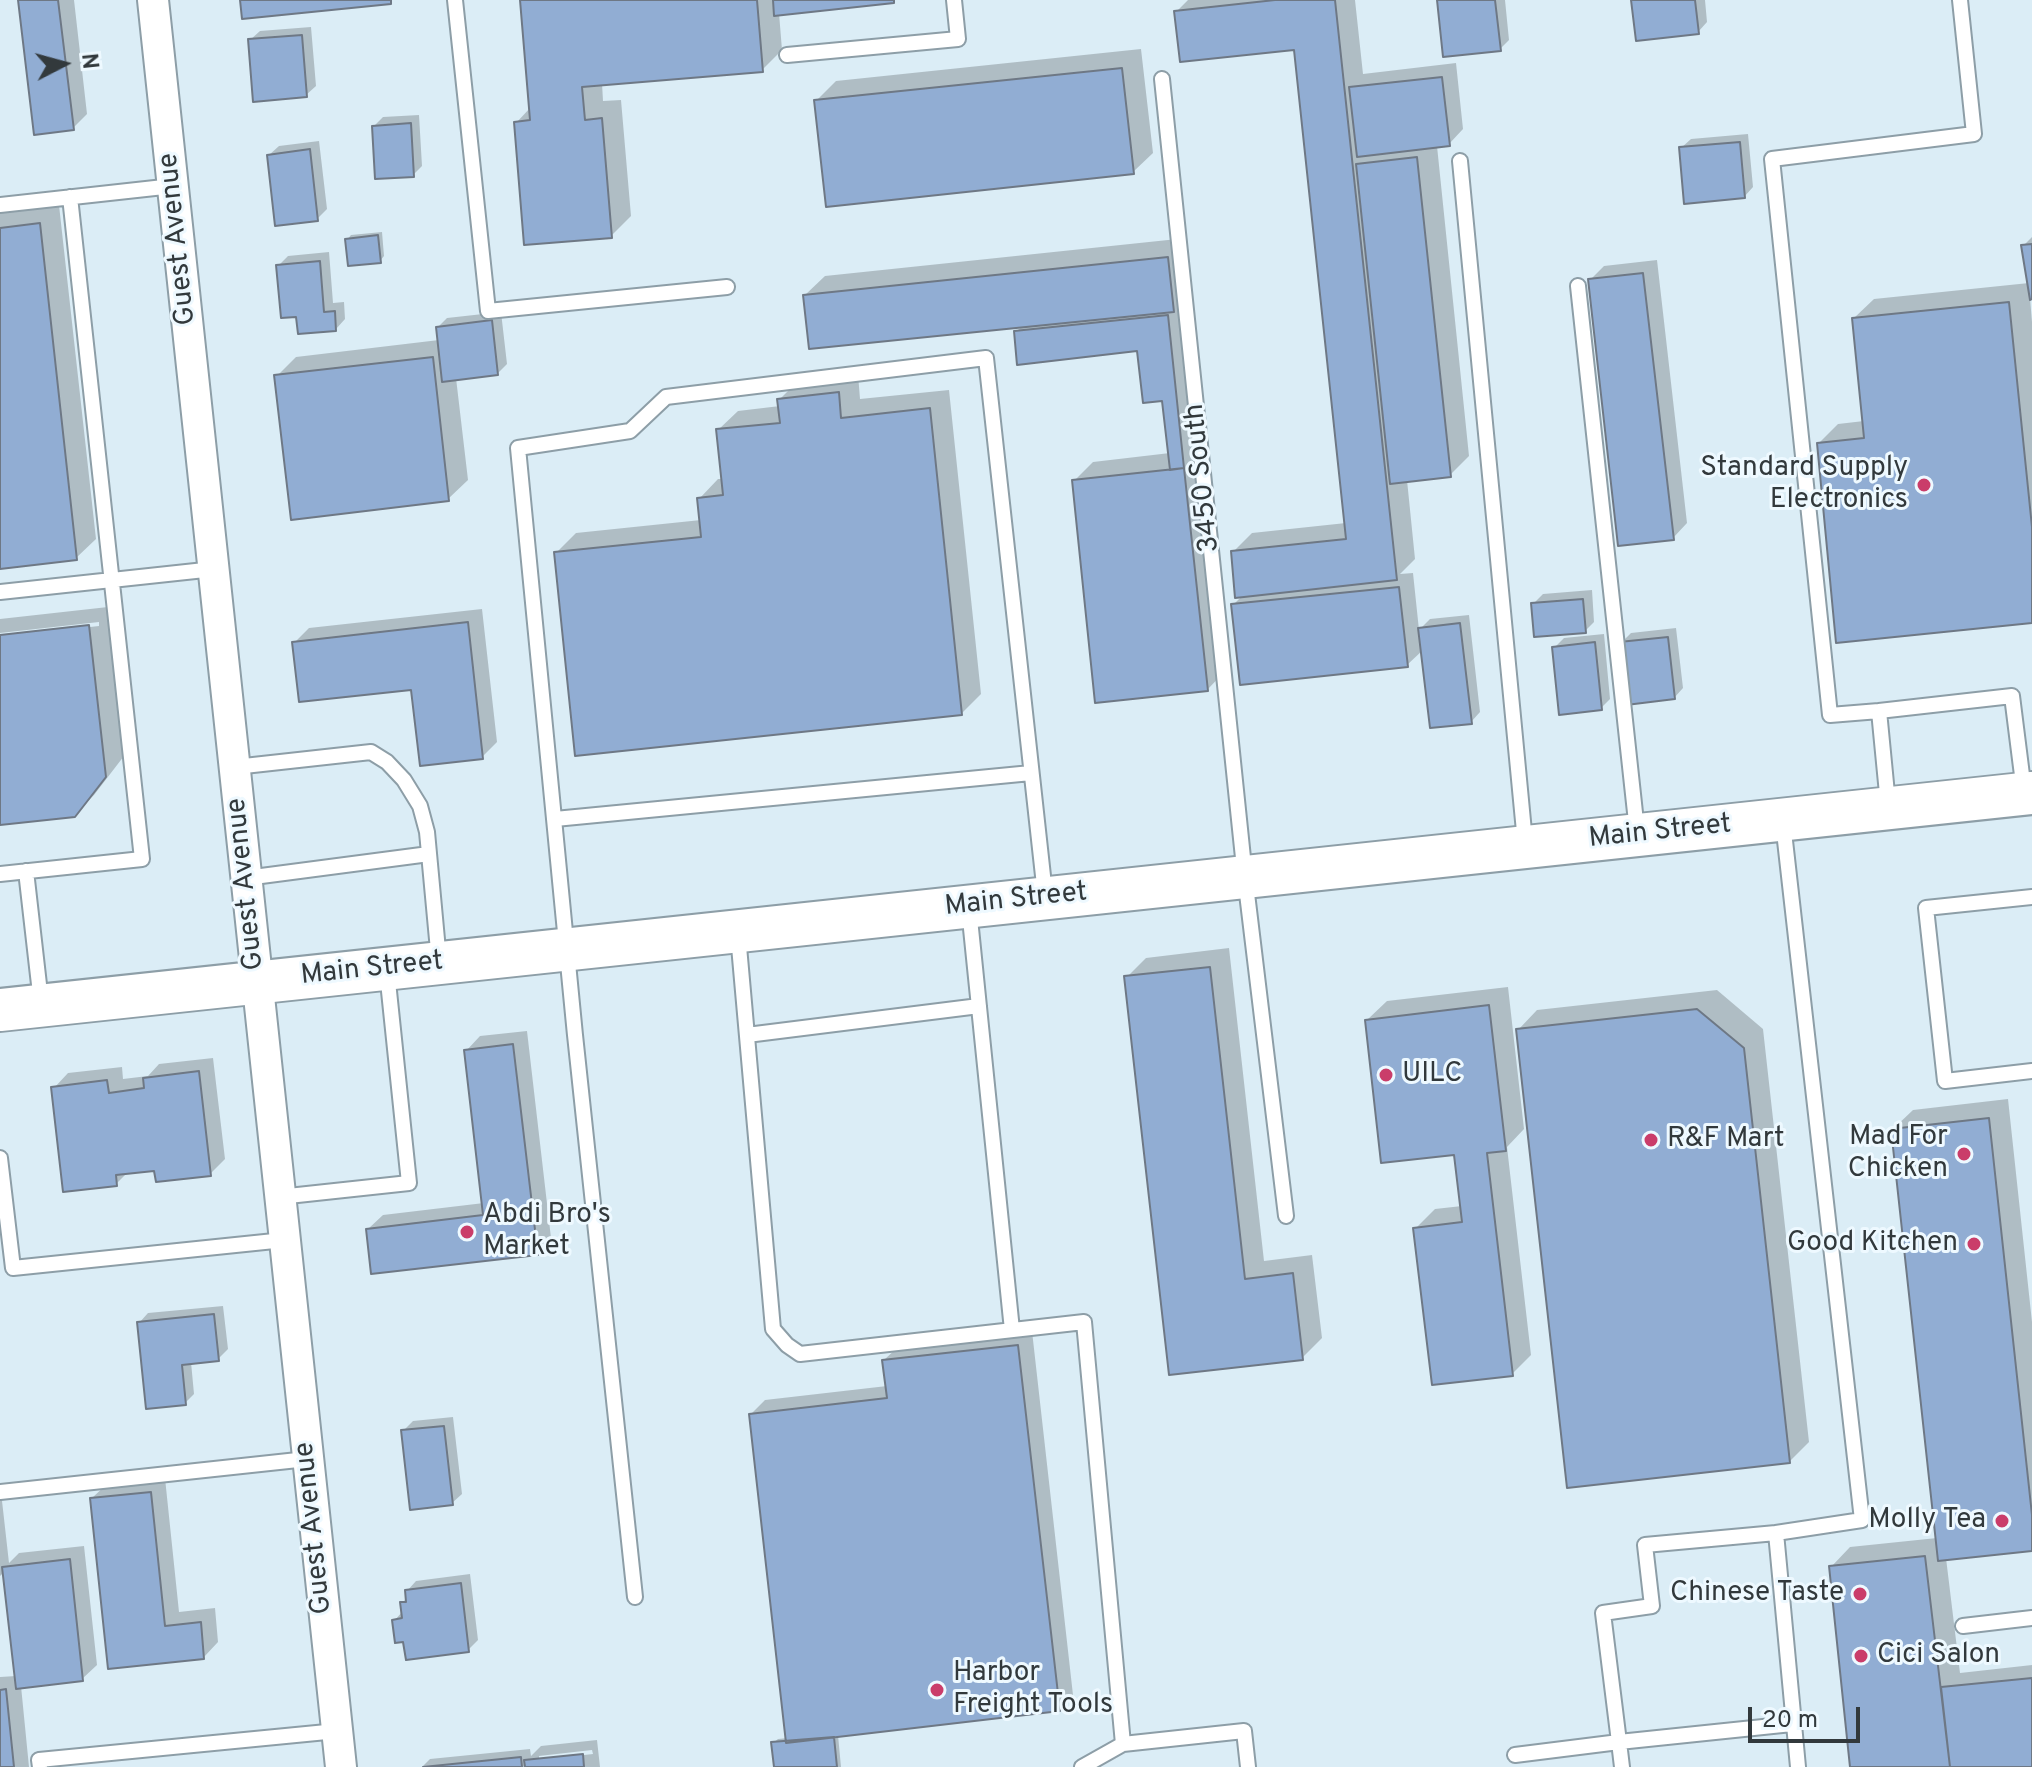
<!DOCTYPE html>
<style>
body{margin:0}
#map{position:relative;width:2032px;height:1767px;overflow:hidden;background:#dbedf6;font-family:Overpass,sans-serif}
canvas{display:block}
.north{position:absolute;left:24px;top:24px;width:80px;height:80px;-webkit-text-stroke:6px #eef9ff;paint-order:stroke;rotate:84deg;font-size:22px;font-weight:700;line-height:32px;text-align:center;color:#32393c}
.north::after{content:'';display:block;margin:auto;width:28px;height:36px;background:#32393c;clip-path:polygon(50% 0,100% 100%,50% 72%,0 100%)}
.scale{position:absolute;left:1748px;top:1707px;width:112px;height:36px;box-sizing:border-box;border:4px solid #32393c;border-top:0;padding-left:10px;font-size:24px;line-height:28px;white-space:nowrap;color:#32393c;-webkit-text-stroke:6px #eef9ff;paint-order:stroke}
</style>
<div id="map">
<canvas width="2032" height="1767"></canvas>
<div class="north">N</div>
<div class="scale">20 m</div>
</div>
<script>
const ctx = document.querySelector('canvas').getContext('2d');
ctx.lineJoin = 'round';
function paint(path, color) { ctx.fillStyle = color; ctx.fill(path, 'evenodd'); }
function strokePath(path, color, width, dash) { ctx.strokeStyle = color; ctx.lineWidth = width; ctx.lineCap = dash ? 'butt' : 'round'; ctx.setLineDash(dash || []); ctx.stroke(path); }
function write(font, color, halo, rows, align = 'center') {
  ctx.font = font + ' Overpass,sans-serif'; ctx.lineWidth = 6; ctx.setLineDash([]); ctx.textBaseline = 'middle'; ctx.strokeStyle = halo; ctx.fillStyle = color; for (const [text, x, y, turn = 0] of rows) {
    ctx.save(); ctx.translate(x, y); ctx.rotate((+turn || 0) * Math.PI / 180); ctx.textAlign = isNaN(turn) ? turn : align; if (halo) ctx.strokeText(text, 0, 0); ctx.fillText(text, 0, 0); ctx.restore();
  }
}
paint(new Path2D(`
 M20 0H74L87 114 73 128Z
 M522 0H894L779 13 782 50 762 70 602 83 603 101 621 100 631 216 611 236 516 123 531 107Z
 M1188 0H1355L1363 74 1456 63 1463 129 1449 144 1437 146 1469 456 1450 475 1407 480 1415 559 1400 574 1413 573 1419 630 1430 619 1469 615 1480 712 1471 722 1423 650 1407 665 1233 605 1243 595 1233 552 1252 533 1346 523 1295 47 1176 12Z
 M1439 0H1505L1509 40 1500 49Z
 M1633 0H1705L1707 22 1698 32Z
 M311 27 316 86 306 95 250 40 260 31Z
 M1141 49 1153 153 1133 172 816 101 836 81Z
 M419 115 422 166 413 175 374 126 383 117Z
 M1748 134 1753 187 1744 197 1681 148 1691 139Z
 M319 141 327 209 317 219 269 155 279 146Z
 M59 205 96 539 76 558 0 567V212Z
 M382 232 384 256 380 261 347 240 351 235Z
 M2032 237V297L2030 298 2032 322V621L1819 443 1838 424 1864 421 1854 318 1874 299 2029 283 2023 246Z
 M1187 238 1192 290 1182 300 1227 669 1208 689 1074 481 1093 462 1170 453 1164 399 1138 349 1016 332 1023 325 805 295 825 276Z
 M329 252 333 303 344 302 345 319 336 329 298 314 278 266 288 256Z
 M1657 260 1687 523 1673 538 1590 280 1604 266Z
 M501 312 507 364 497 374 456 378 468 480 448 499 277 376 296 357 439 340 438 327 447 318Z
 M858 374 860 399 949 390 981 694 962 713 556 553 576 533 701 520 699 499 718 479H723L718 430 738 411 780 406 779 400 799 380Z
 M1592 590 1594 622 1585 631 1533 604 1543 594Z
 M108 607 124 756 94 795 74 815 0 823V637L99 626V622L0 633V619Z
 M482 609 497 742 482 757 413 687 294 643 309 628Z
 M1676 628 1683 688 1674 698 1621 643 1631 633Z
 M1604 634 1610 699 1601 708 1554 648 1564 638Z
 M1229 948 1264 1261 1312 1255 1322 1338 1302 1358 1171 1372 1127 977 1146 958Z
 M1508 987 1524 1129 1507 1147 1531 1355 1512 1374 1415 1229 1435 1209 1462 1206 1456 1152 1367 1020 1387 1001Z
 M1717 990 1763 1029 1809 1442 1790 1461 1518 1030 1537 1010Z
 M527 1031 551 1238 537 1253 368 1229 383 1215 484 1203 466 1051 480 1036Z
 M213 1058 225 1159 210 1174 156 1169 128 1172 116 1184 54 1088 68 1073 122 1067 123 1079 148 1076 159 1064Z
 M2008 1099 2032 1322V1549L1946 1558 1960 1673 2032 1665V1767H1852L1831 1567 1850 1547 1937 1538 1893 1129 1913 1110Z
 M223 1306 228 1349 218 1359 191 1362 194 1394 185 1403 139 1323 148 1313Z
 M1032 1331 1073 1695 1059 1710 838 1735 841 1767H776L773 1743 778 1739 788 1738 751 1414 765 1400 887 1386 884 1360 899 1346Z
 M453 1417 462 1494 452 1503 403 1431 413 1421Z
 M165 1478 179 1612 215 1608 218 1642 204 1657 109 1667 92 1498 107 1484Z
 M0 1483 9 1563 19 1553 84 1546 97 1665 82 1679 21 1686 29 1767H0V1677L16 1676 5 1571 0 1576Z
 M470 1574 478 1640 468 1650 405 1640 394 1621 403 1611 402 1603 407 1598V1591L416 1581Z
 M597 1740 600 1767H422L430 1759 530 1749 531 1756 541 1746ZM592 1750 593 1754 539 1760V1756Z`), '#0003');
const building = new Path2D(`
 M18 0H58L74 130 34 135Z
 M240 0H391V4L242 19Z
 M520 0H757L763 72 582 87 585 120 602 118 612 238 524 245 514 122 530 120Z
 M773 0H894V3L774 16Z
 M1275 0H1335L1397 580 1235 598 1231 551 1346 539 1294 50 1180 62 1174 11Z
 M1437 0H1495L1501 51 1443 57Z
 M1631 0H1695L1699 34 1636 41Z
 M302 35 307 97 253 102 248 39Z
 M1122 68 1134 174 826 207 814 100Z
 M1442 77 1450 146 1357 157 1349 87Z
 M411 123 414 177 375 179 372 126Z
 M1740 142 1745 198 1684 204 1679 147Z
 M310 149 318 221 275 226 267 155Z
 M1417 157 1451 477 1390 484 1356 164Z
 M40 223 77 560 0 569V228Z
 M378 235 381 263 348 266 345 239Z
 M2032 244V299L2030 300 2021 245Z
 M1168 257 1174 312 809 349 803 295Z
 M320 261 324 312 335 311 336 331 298 334 296 317 281 318 276 265Z
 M1643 273 1674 540 1618 546 1588 279Z
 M2009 302 2032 527V623L1836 643 1817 443 1864 438 1852 318Z
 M1168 315 1184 468 1170 470 1162 401 1143 403 1137 351 1017 365 1014 331Z
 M492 320 498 375 442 382 436 327Z
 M433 357 449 501 291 520 274 375Z
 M839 392 841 418 930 408 962 715 575 756 554 552 701 537 697 498 723 495 716 429 780 423 777 399Z
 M1184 468 1208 691 1095 703 1072 480Z
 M1399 587 1408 667 1240 685 1231 604Z
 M1583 599 1586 633 1534 637 1531 603Z
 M468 622 483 759 420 766 411 690 299 702 292 642Z
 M1460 623 1472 724 1430 728 1418 628Z
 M89 625 106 777 75 817 0 825V635Z
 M1668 637 1675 699 1626 705 1619 642Z
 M1595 642 1602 710 1559 715 1552 647Z
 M1210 967 1245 1279 1293 1273 1303 1360 1169 1375 1124 976Z
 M1489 1005 1506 1151 1487 1153 1513 1376 1432 1385 1413 1228 1462 1222 1454 1155 1381 1163 1365 1020Z
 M1697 1009 1744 1048 1790 1463 1567 1488 1516 1029Z
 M513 1044 538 1255 371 1274 366 1229 483 1215 464 1050Z
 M199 1071 211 1176 156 1182 154 1171 116 1175 117 1186 63 1192 51 1087 107 1080 109 1093 144 1088 143 1078Z
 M1989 1118 2032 1515V1551L1938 1561 1891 1129Z
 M214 1314 219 1361 182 1365 186 1405 146 1409 137 1322Z
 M1018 1345 1060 1711 786 1743 749 1414 887 1398 882 1360Z
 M444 1426 453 1505 410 1510 401 1430Z
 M151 1492 165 1626 201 1622 204 1659 108 1669 90 1498Z
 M1925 1556 1950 1767H1850L1829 1566Z
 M70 1559 83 1681 16 1689 2 1567Z
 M461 1583 469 1652 406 1660 403 1642 395 1643 392 1620 402 1618 400 1602H406L405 1590Z
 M2032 1678V1767H1950L1941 1687Z
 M6 1689 14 1767H0V1690Z
 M834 1737 837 1767H774L771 1742Z
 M583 1754 584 1767H525L524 1760Z
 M521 1757 522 1767H423Z`);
paint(building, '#91add3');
strokePath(building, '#6e7885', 2);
const lane = new Path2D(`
 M455 0 488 311 727 287
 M787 55 958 39 954 0
 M1162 79 1245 877 1286 1216
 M1460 161 1525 842
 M0 205 173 186
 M1578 286 1637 831
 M0 592 214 569
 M1879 711 1830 715 1772 159 1974 134 1960 0
 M235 767 371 752 387 762 404 780 420 806 427 832 439 961
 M1888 804 1879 711 2012 696 2024 791
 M555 819 1031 773
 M1783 823 1862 1520 1776 1533 1798 1767
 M26 871 41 1002
 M0 874 142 859 70 197
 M246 878 429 854
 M2032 897 1926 908 1945 1081 2032 1071
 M969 909 1012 1330
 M738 935 773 1329 787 1345 800 1354 1084 1322 1123 1744
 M747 1035 979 1006
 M0 1158 13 1268 284 1240
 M279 1197 409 1183 387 972
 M0 1492 307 1459
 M1776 1533 1645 1545 1652 1606 1603 1613 1619 1742 1792 1724
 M635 1597 575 1035 518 448 630 431 666 397 986 358 1045 894
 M1963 1626 2032 1618
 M1515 1755 1619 1742 1622 1767
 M40 1767 39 1760 337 1731
 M1082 1767 1123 1744 1244 1731 1248 1767`);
const street = new Path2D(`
 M153 0 341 1767`);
const secondary = new Path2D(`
 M0 1010 2032 793`);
strokePath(lane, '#8d9ea7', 18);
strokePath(street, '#8d9ea7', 34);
strokePath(secondary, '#8d9ea7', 46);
strokePath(lane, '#fff', 14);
strokePath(street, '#fff', 30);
strokePath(secondary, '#fff', 42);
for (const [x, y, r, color] of [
 [1924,485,8,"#ca3d6a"],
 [1386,1075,8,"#ca3d6a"],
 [1651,1140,8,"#ca3d6a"],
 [1964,1154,8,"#ca3d6a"],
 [467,1232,8,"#ca3d6a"],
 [1974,1244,8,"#ca3d6a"],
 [2002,1521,8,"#ca3d6a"],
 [1860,1594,8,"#ca3d6a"],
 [1861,1656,8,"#ca3d6a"],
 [937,1690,8,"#ca3d6a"]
]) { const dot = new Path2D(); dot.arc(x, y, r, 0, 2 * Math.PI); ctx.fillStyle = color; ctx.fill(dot); strokePath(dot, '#eef9ff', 3); }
write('28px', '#32393c', '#eef9ff', [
 ["Guest Avenue",179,239,-96],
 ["3450 South",1204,478,-96],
 ["Main Street",1660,833,-6],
 ["Guest Avenue",247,884,-96],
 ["Main Street",1016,901,-6],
 ["Main Street",372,970,-6],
 ["Guest Avenue",315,1528,-96]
]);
write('28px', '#32393c', '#eef9ff', [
 ["Standard Supply",1908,469],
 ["Electronics",1908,501],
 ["UILC",1402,1075,"left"],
 ["Mad For",1948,1138],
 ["Chicken",1948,1170],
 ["R&F Mart",1667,1140,"left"],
 ["Abdi Bro's",483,1216,"left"],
 ["Market",483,1248,"left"],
 ["Good Kitchen",1958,1244],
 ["Molly Tea",1986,1521],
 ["Chinese Taste",1844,1594],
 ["Cici Salon",1877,1656,"left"],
 ["Harbor",953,1674,"left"],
 ["Freight Tools",953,1706,"left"]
], 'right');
</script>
